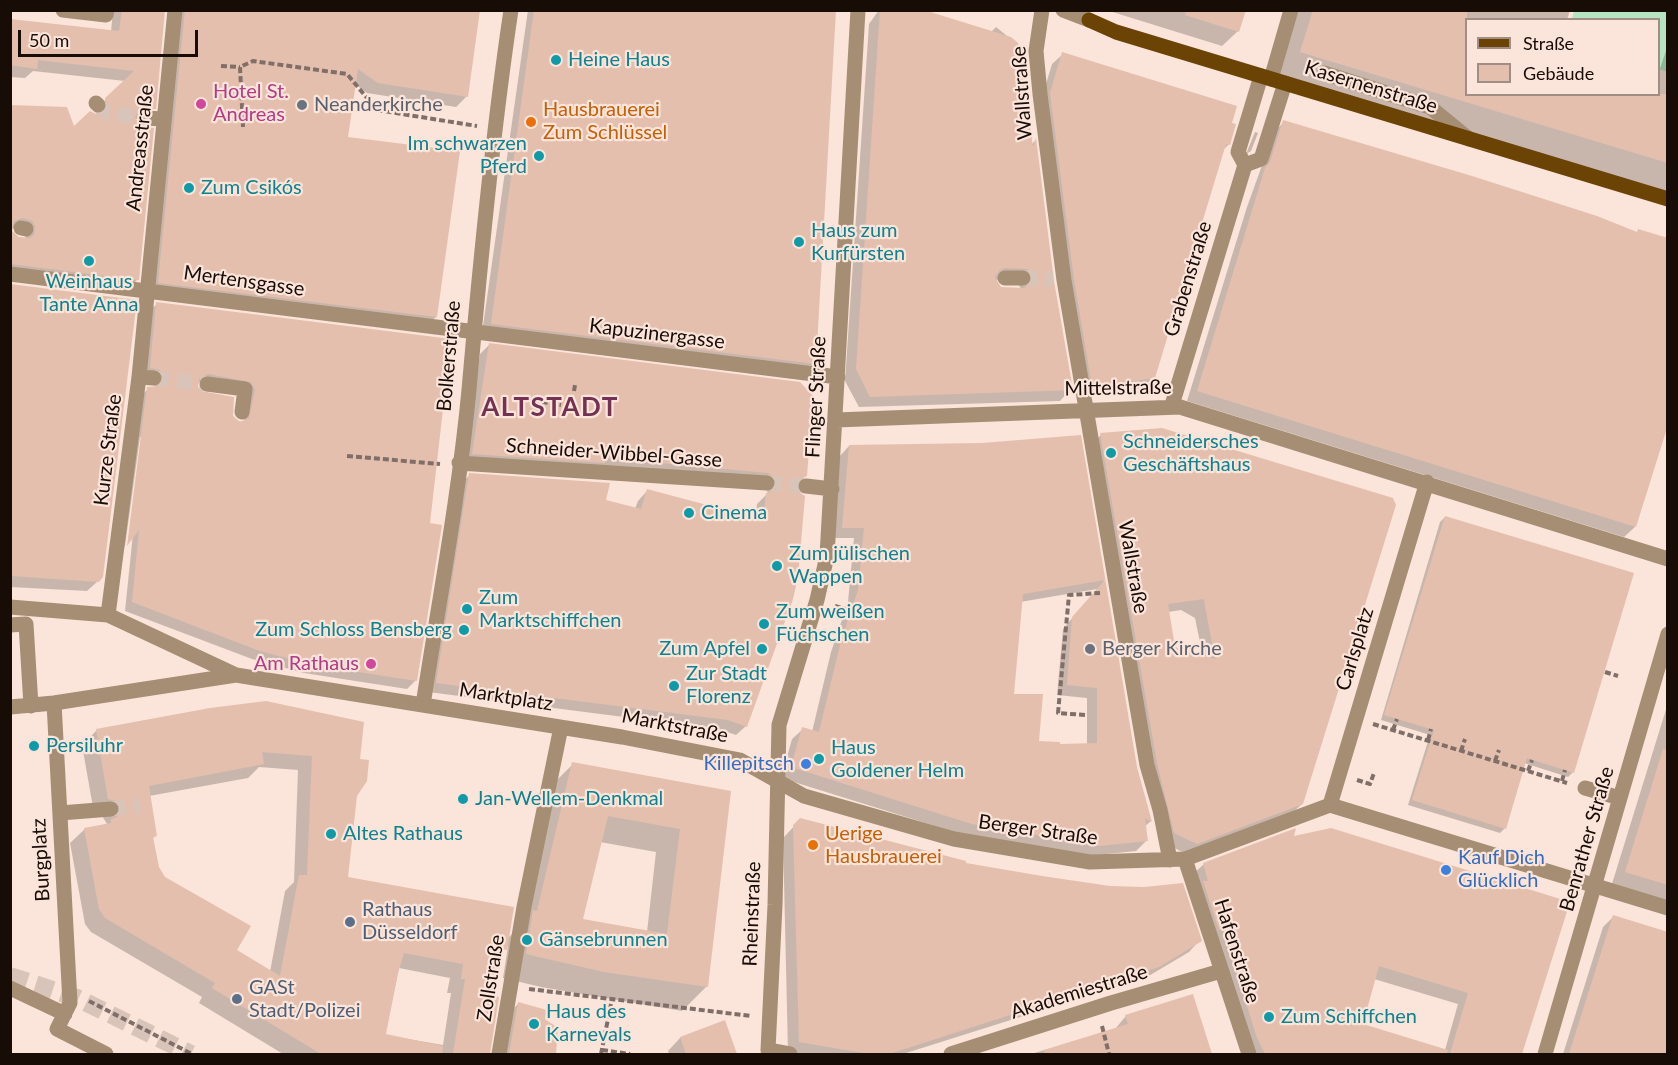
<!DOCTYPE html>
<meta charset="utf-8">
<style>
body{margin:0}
#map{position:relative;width:1678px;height:1065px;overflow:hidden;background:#fbe4d9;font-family:Lato,sans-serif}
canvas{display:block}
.frame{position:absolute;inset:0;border:12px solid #180c07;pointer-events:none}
.legend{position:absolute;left:1465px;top:18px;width:195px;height:78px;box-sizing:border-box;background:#fbe4d9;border:2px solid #a08e85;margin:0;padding:8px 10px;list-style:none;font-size:18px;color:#180c07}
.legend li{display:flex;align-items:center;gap:12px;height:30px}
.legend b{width:30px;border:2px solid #a08e85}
.scale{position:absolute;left:18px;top:30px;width:180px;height:27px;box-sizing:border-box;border:3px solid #180c07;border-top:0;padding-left:8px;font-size:18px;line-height:21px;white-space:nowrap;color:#180c07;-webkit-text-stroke:4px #fbe4d9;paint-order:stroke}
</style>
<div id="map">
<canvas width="1678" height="1065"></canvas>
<div class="frame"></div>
<ul class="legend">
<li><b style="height:8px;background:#6b4305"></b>Straße</li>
<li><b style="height:16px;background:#e4bfad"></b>Gebäude</li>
</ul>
<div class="scale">50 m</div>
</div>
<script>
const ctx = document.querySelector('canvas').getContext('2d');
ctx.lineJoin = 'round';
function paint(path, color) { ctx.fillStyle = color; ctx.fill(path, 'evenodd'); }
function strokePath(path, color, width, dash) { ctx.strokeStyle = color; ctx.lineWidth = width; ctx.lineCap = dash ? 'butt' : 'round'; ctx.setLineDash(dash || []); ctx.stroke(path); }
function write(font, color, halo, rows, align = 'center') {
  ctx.font = font + ' Lato,sans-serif'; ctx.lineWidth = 4.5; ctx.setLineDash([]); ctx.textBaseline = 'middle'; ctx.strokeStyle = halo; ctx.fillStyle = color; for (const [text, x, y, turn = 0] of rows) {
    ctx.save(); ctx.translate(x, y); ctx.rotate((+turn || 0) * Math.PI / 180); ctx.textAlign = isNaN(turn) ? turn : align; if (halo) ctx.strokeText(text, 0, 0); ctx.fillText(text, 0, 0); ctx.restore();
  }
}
paint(new Path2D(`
 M1574 11H1667V72L1659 69 1658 20 1572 19Z`), '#b6e3c0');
paint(new Path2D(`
 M113 10H164L154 108 144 119H135L137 280 127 290 10 275V232L18 239 26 238 22 231 11 228 10 106 74 128 97 117 95 110 125 81 33 71 25 78 10 77V21L111 32Z
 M166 10H479L466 97 456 107 367 93 355 84 347 138 436 317 425 327 148 293 174 16Z
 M528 10H835L814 364 804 374 482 333Z
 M879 10H919L991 32 996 27 1017 44 1031 145 1035 141 1053 282 1071 389 1060 401 859 407 845 381 869 24ZM995 280H1016L1021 289 1000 288Z
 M1106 10H1244L1238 31 1222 46Z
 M1298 10H1570L1567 20H1466V94H1658V74L1668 45V194L1278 75Z
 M1063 54 1230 124 1229 144 1223 150 1153 378 1143 388 1082 397 1040 104 1052 64Z
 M1284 122 1635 527 1624 537 1187 401 1247 207 1274 132Z
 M1255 132 1258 133 1251 151 1246 154Z
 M10 285 98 581 87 591 10 587Z
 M157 304 429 524 416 680 407 689 304 673 252 659 125 611 143 437H140L125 546 120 551 140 397 148 389 156 388 152 378 142 376 148 312ZM199 382 242 389 247 399 244 422 236 421 231 412 201 393 196 388Z
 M489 345 805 476 795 486 746 726 736 735 718 729 428 692 460 484 470 475 605 501 635 509 638 501 647 491 706 507 756 513 757 504 768 493 764 484 464 463 480 354Z
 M1162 430 1302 804 1291 814 1186 854 1165 843 1090 445 1101 435ZM1181 610 1195 618 1203 657 1174 648 1168 612Z
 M1079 437 1136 767 1151 821 1144 827 1146 841 1136 851 1087 856 961 834 781 778 792 739 803 729 812 732 831 652 848 602 854 538H832L839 457 849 446 982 444ZM1097 589 1063 629 1057 695 1087 698V745L1058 746 1038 742 1012 695 1020 602Z
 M1445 517 1573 772 1568 777 1524 763 1505 828 1500 833 1408 805 1430 735 1381 720 1440 522Z
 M266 703 355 795 347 878 507 939 514 932 549 788 573 764 730 792 706 987 682 1011 541 987 503 978 508 946 500 955 493 997 497 998 489 1054H283L199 1003 202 997 91 932 85 924 70 843 85 829 107 824 101 814 94 813 82 745 96 731 210 710ZM259 767 298 770 294 882 285 891 270 972 235 950 164 878 157 868 152 839 155 836 149 796 248 778ZM600 842 656 852 647 932 581 920ZM399 968 450 978 447 993H451L443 1045 385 1035Z
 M1668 703V905L1611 887Z
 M800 820 964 864 1200 940 1189 952 1147 977 903 1054 788 1053 783 838Z
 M1292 838 1568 903 1521 1054H1249L1192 875 1204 864ZM1374 979 1458 1004 1445 1050 1361 1025Z
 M1613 917 1668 934V1054H1563L1603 927Z
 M1192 996 1210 1054H1031L1115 1029 1126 1016Z
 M518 1004 557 1029 555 1054H497L504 1018Z
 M725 1022 736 1054H669L668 1051 680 1038Z`), '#0003');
paint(new Path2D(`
 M122 10H165L156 109H141L135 117 140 126 154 128 139 280 10 264V105L67 107 74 126 90 111 96 114 104 112 107 107 105 98 134 71 38 60 37 69 10 65V19L119 31ZM23 218 32 221 35 226 34 235 29 238 19 237 12 231 14 221Z
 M185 10H480L468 97 378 83 358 69 348 137 460 151 437 317 158 283Z
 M534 10H836L816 364 491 324Z
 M880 10H924L1011 37 1018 43 1033 147 1036 138 1054 281 1073 390 870 397 856 369ZM1005 268 1027 269 1032 274V282L1024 288 1001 287 995 277 1000 270Z
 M1186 10H1246L1239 32 1185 15Z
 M1313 10H1467V94H1668V163L1300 52Z
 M1062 52 1237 106 1232 123 1236 124 1230 145 1226 144 1155 378 1092 387 1074 279 1050 93Z
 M1283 120 1472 176 1597 216 1637 232 1638 229 1668 238V425L1636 527 1197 391 1265 168 1270 162Z
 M10 284 137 300 103 577 99 582 12 576Z
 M156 302 451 339 430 523 442 525 417 681 313 665 260 651 132 602 139 530 127 546 147 387 159 386 164 379 160 370 150 368ZM208 374 251 382 255 390 249 418 240 422 233 416 234 397 201 391 198 387 199 379Z
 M489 343 800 382 813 396 807 476 799 480 796 485 800 493 805 496 798 577 793 599 747 727 728 720 436 683 469 473 610 483 606 500 641 509 647 489 707 505 764 513 766 493 772 491 777 484 775 478 768 473 606 458 605 463 472 454Z
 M1162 428 1393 498 1396 505 1303 804 1197 844 1174 833 1157 763 1100 433ZM1204 599 1205 606 1215 659 1175 647 1168 604Z
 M1081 435 1137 767 1152 822 1145 818 1148 841 1099 846 972 824 791 767 802 727 819 732 841 641 858 590 864 528H842L849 445 982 443ZM1105 580 1072 617 1067 685 1097 688V743L1060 744V742L1039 741 1043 694H1014L1023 594Z
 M1445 516 1634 573 1574 773 1527 758 1506 829 1412 800 1434 730 1384 715Z
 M266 701 364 722 360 759 369 760 367 781 357 796 348 877 514 907 507 950 502 949 494 996 499 997 490 1054H453L465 979H461L463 964 404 953 398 973 386 1034 443 1046 442 1054H321L212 988 215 983 105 918 99 909 84 828 111 823V819L117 817 121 809 116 801 108 799 96 729 210 708ZM262 752 312 756 307 875H299L280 976 237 950 251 926 165 877 159 867 153 837 157 836 149 786 264 764Z
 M1663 749 1668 750V885L1625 872Z
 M572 762 731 791 708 987 604 972 526 954 533 910 537 911ZM608 816 680 829 667 934 583 919Z
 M800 818 966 861V863L1042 876 1110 886 1144 887 1183 883 1202 941 1159 967 889 1054H870L799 1042 793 825Z
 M1296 828 1294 836 1331 828 1570 902 1522 1054H1450L1468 993 1379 966 1363 1024 1448 1050 1447 1054H1265L1257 1038 1223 928 1219 930 1203 881H1208L1203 863Z
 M1613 915 1668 932V1054H1569Z
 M1193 994 1212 1054H1045L1044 1050 1128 1024 1125 1015Z
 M518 1002 547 1010 545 1019 558 1028 556 1054H509Z
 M725 1020 737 1054H686L680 1037Z`), '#e4bfad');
strokePath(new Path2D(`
 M98 105 107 113 145 118
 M1023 278 1053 279
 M154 378 207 384
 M767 483 806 486
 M111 809 139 805`), '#d9c4ba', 15, [15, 8]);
strokePath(new Path2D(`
 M10 976 77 998 191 1054`), '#d9c4ba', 18, [18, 9]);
strokePath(new Path2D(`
 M221 66 240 67
 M243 127 240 67 253 61 347 74 377 110 477 126
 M574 391 575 385
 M524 399 561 405
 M347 456 440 464
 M835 606 853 611
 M1605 672 1618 676
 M1085 715 1058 713 1069 595 1100 593
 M1373 724 1567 783
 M1393 730 1397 719
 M1428 740 1431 729
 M1461 751 1465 739
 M1495 761 1499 750
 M1528 771 1532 760
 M1357 780 1370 784 1374 773
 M1562 781 1565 770
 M529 989 751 1016
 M89 1001 192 1054
 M1102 1026 1109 1054
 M602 1050 630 1054
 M601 1054 612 999`), '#806f68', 4, [6, 3]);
strokePath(new Path2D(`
 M63 10 106 15 107 10
 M1042 10 1036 51 1040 94 1064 280 1147 765 1160 810 1170 860
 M1063 10 1089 20
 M1324 73 1430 107 1469 139
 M1271 79 1291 10
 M96 103 98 105
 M145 118 163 119
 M1245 165 1261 159 1285 83
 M21 228 26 229
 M10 274 838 377
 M1005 278H1023
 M139 377 154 378
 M207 384 245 389 242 412
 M1172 405 1245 165 1238 152 1261 76
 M836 420 1180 407 1668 559
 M459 463 767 483
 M806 486 832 489
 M10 607 108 615 236 675 622 737 740 760 804 796 954 839 1090 862 1185 859 1330 805
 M108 615 139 377 175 10
 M10 625 26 624 31 706
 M54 703 70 1003 57 1029 106 1054
 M423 705C439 601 459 496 469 390 480 263 492 137 511 10
 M10 707 54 703 236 675
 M1585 788 1620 798
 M1330 805 1668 908
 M1330 805 1427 482
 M60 813 111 809
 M1185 859 1249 1054
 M10 988 65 1014
 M768 1050 775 905 779 725 817 600 827 556 858 10
 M768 1050 790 1054
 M499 1054 524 907 561 727
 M951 1054 1111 1003 1221 971
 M1545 1054 1668 634`), '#a58e74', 15);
strokePath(new Path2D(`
 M1089 20 1116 32 1668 199`), '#6b4305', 15);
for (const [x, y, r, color] of [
 [556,60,6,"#0f9aa8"],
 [201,104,6,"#d1479c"],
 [302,105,6,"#6b7280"],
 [531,122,6,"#e8710a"],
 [539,156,6,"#0f9aa8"],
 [189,188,6,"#0f9aa8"],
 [799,242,6,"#0f9aa8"],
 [89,261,6,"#0f9aa8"],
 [1111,453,6,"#0f9aa8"],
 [689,513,6,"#0f9aa8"],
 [777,566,6,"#0f9aa8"],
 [467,609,6,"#0f9aa8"],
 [764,624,6,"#0f9aa8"],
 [464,630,6,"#0f9aa8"],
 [762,649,6,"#0f9aa8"],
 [1090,649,6,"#6b7280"],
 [371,664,6,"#d1479c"],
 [674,686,6,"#0f9aa8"],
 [34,746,6,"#0f9aa8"],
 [819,759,6,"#0f9aa8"],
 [806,764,6,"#3f7fe0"],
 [463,799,6,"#0f9aa8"],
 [331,834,6,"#0f9aa8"],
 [813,845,6,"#e8710a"],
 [1446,870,6,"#3f7fe0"],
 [350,922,6,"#5c6f8a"],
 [527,940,6,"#0f9aa8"],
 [237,999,6,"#5c6f8a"],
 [1269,1017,6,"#0f9aa8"],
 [534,1024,6,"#0f9aa8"]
]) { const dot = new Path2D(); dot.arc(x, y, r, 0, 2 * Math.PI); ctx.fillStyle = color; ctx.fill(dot); strokePath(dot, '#fbe4d9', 2); }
write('20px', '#0d838f', '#fbe4d9', [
 ["Heine Haus",568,60],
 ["Im schwarzen",527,144,"right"],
 ["Pferd",527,167,"right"],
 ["Zum Csikós",201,188],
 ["Haus zum",811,231],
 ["Kurfürsten",811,254],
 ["Weinhaus",89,282,"center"],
 ["Tante Anna",89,305,"center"],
 ["Schneidersches",1123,442],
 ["Geschäftshaus",1123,465],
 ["Cinema",701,513],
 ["Zum jülischen",789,554],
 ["Wappen",789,577],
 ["Zum",479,598],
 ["Marktschiffchen",479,621],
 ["Zum weißen",776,612],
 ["Füchschen",776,635],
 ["Zum Schloss Bensberg",452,630,"right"],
 ["Zum Apfel",750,649,"right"],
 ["Zur Stadt",686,674],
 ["Florenz",686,697],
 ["Persiluhr",46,746],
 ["Haus",831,748],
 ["Goldener Helm",831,771],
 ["Jan-Wellem-Denkmal",475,799],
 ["Altes Rathaus",343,834],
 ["Gänsebrunnen",539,940],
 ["Haus des",546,1012],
 ["Karnevals",546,1035],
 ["Zum Schiffchen",1281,1017]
], 'left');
write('20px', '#180c07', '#fbe4d9', [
 ["Kasernenstraße",1371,87,17],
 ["Wallstraße",1022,93,-94],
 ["Andreasstraße",140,148,-84],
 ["Grabenstraße",1188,279,-73],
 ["Mertensgasse",244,281,8],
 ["Kapuzinergasse",657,334,7],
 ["Bolkerstraße",449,356,-85],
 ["Mittelstraße",1118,388,-1],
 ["Flinger Straße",816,397,-87],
 ["Kurze Straße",108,450,-83],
 ["Schneider-Wibbel-Gasse",614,453,4],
 ["Wallstraße",1133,567,80],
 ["Carlsplatz",1355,649,-73],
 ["Marktplatz",506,697,9],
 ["Marktstraße",675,726,11],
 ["Berger Straße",1038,830,8],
 ["Benrather Straße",1587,839,-74],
 ["Burgplatz",41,860,-93],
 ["Rheinstraße",752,914,-88],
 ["Hafenstraße",1237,951,72],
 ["Zollstraße",491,978,-81],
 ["Akademiestraße",1079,992,-17]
]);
write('20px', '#b23c85', '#fbe4d9', [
 ["Hotel St.",213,92],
 ["Andreas",213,115],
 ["Am Rathaus",359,664,"right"]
], 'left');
write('20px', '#5b616d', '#fbe4d9', [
 ["Neanderkirche",314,105],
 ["Berger Kirche",1102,649]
], 'left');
write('20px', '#c56008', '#fbe4d9', [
 ["Hausbrauerei",543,110],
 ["Zum Schlüssel",543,133],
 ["Uerige",825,834],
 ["Hausbrauerei",825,857]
], 'left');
write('20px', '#366cbe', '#fbe4d9', [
 ["Killepitsch",794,764],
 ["Kauf Dich",1458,858,"left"],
 ["Glücklich",1458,881,"left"]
], 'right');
write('20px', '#4e5e75', '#fbe4d9', [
 ["Rathaus",362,910],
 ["Düsseldorf",362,933],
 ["GASt",249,988],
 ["Stadt/Polizei",249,1011]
], 'left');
ctx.letterSpacing = '1.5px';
write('bold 26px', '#733254', '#fbe4d9', [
 ["ALTSTADT",550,408]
]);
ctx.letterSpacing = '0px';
</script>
